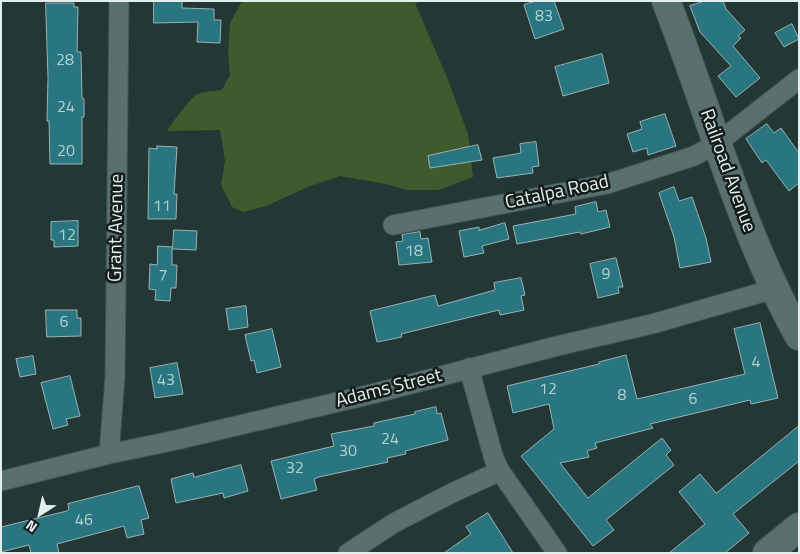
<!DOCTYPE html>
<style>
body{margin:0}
#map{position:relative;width:800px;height:554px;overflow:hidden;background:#233835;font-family:"Titillium Web",sans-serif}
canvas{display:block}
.frame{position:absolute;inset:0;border:2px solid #e2efed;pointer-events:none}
.north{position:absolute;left:15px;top:489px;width:50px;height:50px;-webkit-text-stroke:4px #141d1c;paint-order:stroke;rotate:215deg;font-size:14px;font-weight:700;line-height:20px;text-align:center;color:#e2efed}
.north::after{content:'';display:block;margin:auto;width:18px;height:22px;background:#e2efed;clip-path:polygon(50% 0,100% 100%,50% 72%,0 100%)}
</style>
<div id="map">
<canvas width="800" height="554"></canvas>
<div class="frame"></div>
<div class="north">N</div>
</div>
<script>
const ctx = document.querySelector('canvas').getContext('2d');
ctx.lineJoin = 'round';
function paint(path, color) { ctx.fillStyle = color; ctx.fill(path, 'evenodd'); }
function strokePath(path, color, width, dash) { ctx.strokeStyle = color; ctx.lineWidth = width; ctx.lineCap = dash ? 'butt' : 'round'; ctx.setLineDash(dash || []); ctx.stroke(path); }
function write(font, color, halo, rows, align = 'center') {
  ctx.font = font + ' "Titillium Web",sans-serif'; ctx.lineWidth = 5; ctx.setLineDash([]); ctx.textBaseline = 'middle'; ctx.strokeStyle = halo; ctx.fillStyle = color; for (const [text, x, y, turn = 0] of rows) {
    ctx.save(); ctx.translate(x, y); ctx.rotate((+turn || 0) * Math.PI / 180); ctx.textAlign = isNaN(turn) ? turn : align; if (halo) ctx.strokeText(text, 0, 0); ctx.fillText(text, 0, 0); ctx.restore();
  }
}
paint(new Path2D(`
 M244 1H428L415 3 448 80 468 134 473 177 439 190H407L386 184 340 176 308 187 266 206 243 212 232 207 221 185 225 161 220 130 167 131C172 123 191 97 198 94 205 91 215 91 222 90L230 75 228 53 230 23 241 3Z`), '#3f5b2e');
const building = new Path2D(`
 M154 1H182V8L214 9V20H221L220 43 197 42 198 22 154 23Z
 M536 1H554L564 29 535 39 524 5Z
 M705 1H723L726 9 745 30 738 36 741 38 733 46 760 78 736 97 718 76 731 66 700 32 690 6Z
 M46 3H74V7H78L77 52H81L82 98 84 99V117H82V164H50L49 121H47L48 78Z
 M792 24 799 39 784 47 775 33Z
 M602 54 609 83 563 96 555 67Z
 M665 114 676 146 648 155 647 148 633 152 627 134 642 129 640 122Z
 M767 124 774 133 781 128 799 153V183L789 191 766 160 762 163 746 139Z
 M536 142 539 166 532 167 533 173 497 178 493 158 521 153 520 144Z
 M478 145 482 160 430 168 428 156Z
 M157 146 177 147 174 194H177L176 219H148L149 148 157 149Z
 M674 187 679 201 692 197 706 238 711 262 680 268 674 237 659 193Z
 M596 202 598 212 606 210 610 227 581 234 580 232 517 244 513 226 576 214 575 207Z
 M78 221V246L54 247V240H51V222Z
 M505 223 509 239 482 246 484 253 464 257 459 231 479 227V230Z
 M174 230 197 231 196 250 173 249Z
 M420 232 421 239 428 238 432 262 399 265 396 242 403 241 402 235Z
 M158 246 172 247V265H177L176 288H171L170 301 155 300 156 290 149 289 150 264 157 265Z
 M616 258 623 287H618L619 293 598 298 590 264Z
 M521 278 525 295 521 296 524 310 500 315 499 310 401 334 402 337 377 342 370 311 435 295 438 306 495 290 494 283Z
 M246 306 248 327 229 330 226 309Z
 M46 310H77V318H81V336L47 337Z
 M760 323 778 398 751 404 750 400 650 424 653 428 595 443 597 448 587 451 589 457 560 463 588 498 662 438 671 450 666 455 674 465 606 520 614 530 593 546 521 456 554 429 549 404 513 413 507 386 599 364V362L626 355 637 399 745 374 734 329Z
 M272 329 281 367 257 373 254 360 251 361 245 335Z
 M33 356 36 374 20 377 16 359Z
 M177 363 183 394 155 398 150 368Z
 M70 376 80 416 66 419 68 425 53 429 41 383Z
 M436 407 437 414 441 413 448 440 405 451 406 454 387 458 388 462 319 477 314 479 317 490 281 499 271 461 334 446 331 434 374 426V423L415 414V412Z
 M799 426V461L733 514 749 533 725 553H669L705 524 679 492 700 474 716 493Z
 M241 465 248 491 224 498 223 493 176 503 171 479 193 473 194 477Z
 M139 486 149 518 141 520 144 534 127 538 124 526 57 544 59 553H31L29 545 1 552V527L67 511 69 509 68 504Z
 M488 513 513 553H444L471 534 466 527Z`);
paint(building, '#297680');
strokePath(building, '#9ab2b6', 1);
const street = new Path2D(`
 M393 225 607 184 694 156 716 144 799 79
 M109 454 115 377 119 1
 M500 471 557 553
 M1 481 109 454 176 440 372 394 557 346 652 324 774 289
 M348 553 394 523 452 493 500 471 494 459 469 368`);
const secondary = new Path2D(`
 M666 1C710 113 740 230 799 336
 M767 553 799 527`);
strokePath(street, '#435552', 21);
strokePath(secondary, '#435552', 30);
strokePath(street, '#5a706c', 19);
strokePath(secondary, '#5a706c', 28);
write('16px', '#b4d1d2', null, [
 ["83",544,17],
 ["28",65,61],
 ["24",66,108],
 ["20",66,152],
 ["11",162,207],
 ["12",67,236],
 ["18",414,252],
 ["9",606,275],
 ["7",163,276],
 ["6",64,323],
 ["4",756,363],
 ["43",166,381],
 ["12",548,390],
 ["8",622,396],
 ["6",693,400],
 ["24",390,440],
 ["30",348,452],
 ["32",295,469],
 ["46",84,521]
]);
write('19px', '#e2efed', '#141d1c', [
 ["Railroad Avenue",727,171,70],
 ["Catalpa Road",557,193,-12],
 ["Grant Avenue",117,228,-89],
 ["Adams Street",389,389,-14]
]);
</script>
